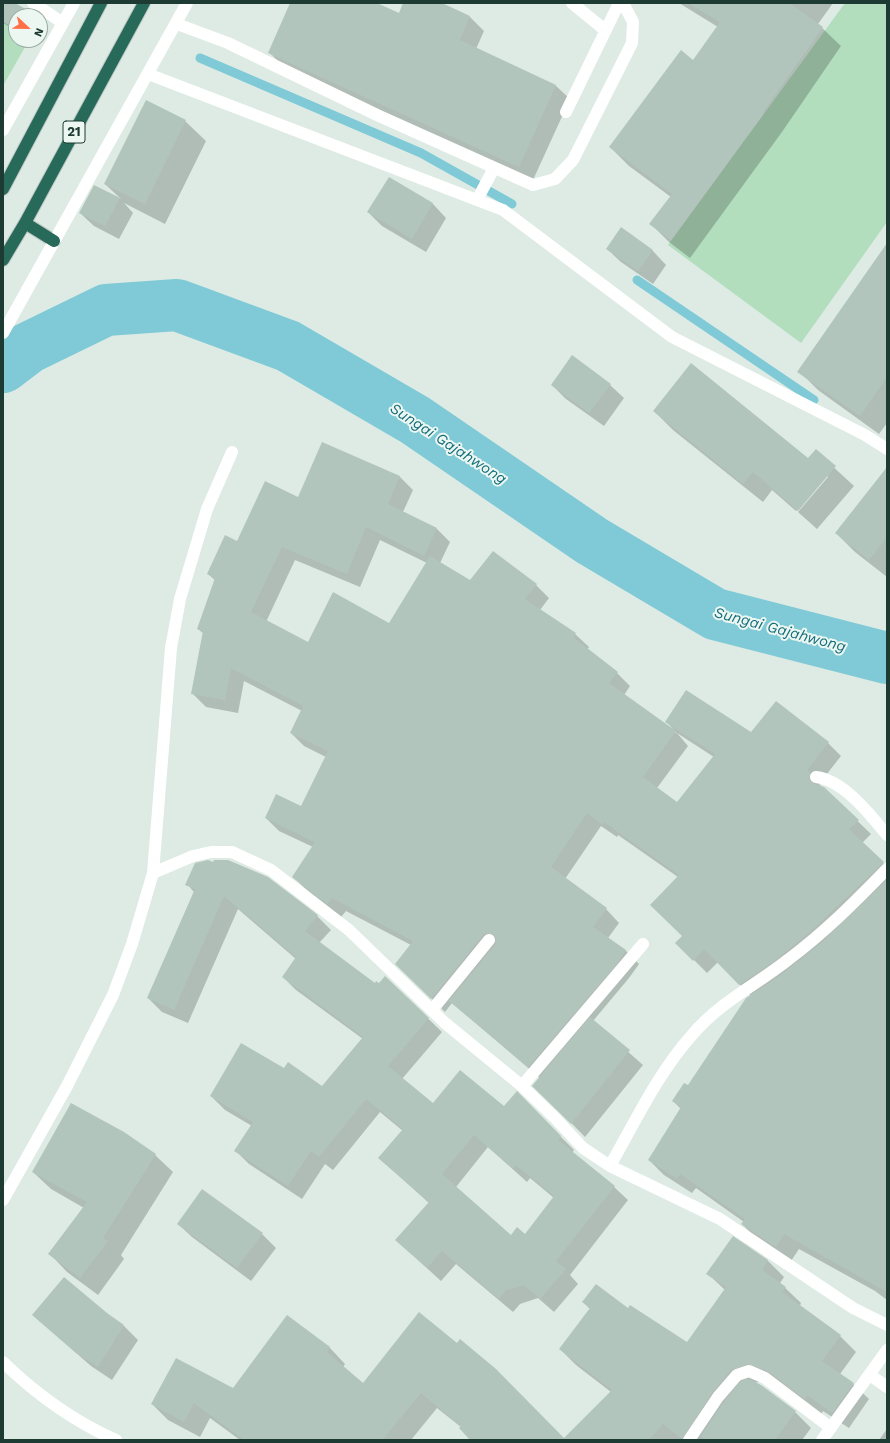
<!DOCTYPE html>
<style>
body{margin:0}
#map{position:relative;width:890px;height:1443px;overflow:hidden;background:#ddebe4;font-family:"Work Sans",sans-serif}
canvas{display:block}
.frame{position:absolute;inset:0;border:4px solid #1d3b32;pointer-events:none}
.north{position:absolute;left:8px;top:8px;width:40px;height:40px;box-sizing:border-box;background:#edf7f2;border:1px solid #9aaca5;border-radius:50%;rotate:112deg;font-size:11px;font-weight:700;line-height:16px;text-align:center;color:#1d3b32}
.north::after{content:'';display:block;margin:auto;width:14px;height:18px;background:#ff7047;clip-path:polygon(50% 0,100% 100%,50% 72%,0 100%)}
</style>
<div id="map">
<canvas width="890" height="1443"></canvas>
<div class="frame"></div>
<div class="north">N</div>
</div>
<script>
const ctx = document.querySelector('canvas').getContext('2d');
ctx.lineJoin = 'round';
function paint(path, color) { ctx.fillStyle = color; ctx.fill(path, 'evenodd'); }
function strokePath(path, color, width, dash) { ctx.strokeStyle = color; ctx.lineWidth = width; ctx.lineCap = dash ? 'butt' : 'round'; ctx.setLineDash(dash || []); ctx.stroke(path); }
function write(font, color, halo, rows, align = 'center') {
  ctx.font = font + ' "Work Sans",sans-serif'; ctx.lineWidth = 4; ctx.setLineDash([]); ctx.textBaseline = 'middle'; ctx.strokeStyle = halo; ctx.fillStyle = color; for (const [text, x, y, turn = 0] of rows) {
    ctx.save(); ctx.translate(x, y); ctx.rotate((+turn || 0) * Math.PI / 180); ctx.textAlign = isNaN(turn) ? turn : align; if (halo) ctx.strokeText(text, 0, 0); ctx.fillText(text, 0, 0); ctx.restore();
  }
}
paint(new Path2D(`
 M845 3H887V222L801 343 668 245Z
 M3 10 16 17V40H29L3 86Z`), '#b3debe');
paint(new Path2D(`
 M6 3H13L36 16H16V31L3 23V8Z
 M291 3H375L399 14 404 3H440L470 17 484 31 476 49 556 86 570 99 533 180 283 66 269 52Z
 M679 3H833L818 24 841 46 782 132 690 258 669 242 651 224 671 197 629 166 610 147 693 61 718 27Z
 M40 18 48 26 40 39Z
 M31 40H40L37 44Z
 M146 102 185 121 206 141 165 224 124 203 133 213 119 239 94 226 80 213 95 186 121 199 105 184Z
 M389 178 433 204 446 218 426 252 382 226 368 212Z
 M621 229 653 251 666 265 653 284 621 262 607 249Z
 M887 245V423L879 434 818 390 799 371Z
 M552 385H610L624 398 604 426 566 399Z
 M654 411 808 459 816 451 854 486 817 529 798 512 828 477 827 475 796 511 772 490 763 502 673 430Z
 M323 443 400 477 413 490 403 512 437 529 450 542 440 563 470 582 536 585 549 598 540 610 575 634 589 647 587 650 617 673 630 686 624 695 677 734 666 721 828 743 841 756 819 784 871 834 862 843 887 867V1300L875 1291 799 1249 791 1261 757 1239 742 1224 744 1222 696 1188 692 1193 664 1175 649 1160 681 1109 673 1101 688 1086 751 996 718 962 707 973 677 943 683 936 678 877 618 835 617 837 601 826 565 879 606 909 619 923 608 938 625 950 639 964 629 978 593 1021 643 1065 585 1137 534 1085 540 1078 452 1003 445 1012 410 977 411 945 346 911 341 917 307 890 293 877 313 847 279 831 266 818 302 807 326 757 304 746 291 733 302 711 244 681 238 713 206 707 193 694 204 634 198 629 215 580 208 574 238 542 299 498ZM380 540 427 563 389 624 308 644 266 622 295 560 360 587ZM677 733 714 757 678 803 657 788 688 746Z
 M887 478V577L855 552 836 533Z
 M187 884 317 916 331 930 319 943 375 985H379L385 977 442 1032 402 1079 433 1105 504 1108 517 1093 574 1150 572 1153 614 1187 628 1200 570 1275 578 1284 554 1312 538 1298 520 1304 513 1312 456 1264 441 1281 396 1240 429 1203 379 1158 403 1131 380 1112 333 1170 325 1164 302 1199 249 1164 235 1150 252 1126 225 1110 211 1096 284 1069 322 1088 363 1039 296 990 283 977 296 959 238 909 188 1023 162 1012 148 998 194 892ZM488 1147 527 1182 530 1178 554 1198 525 1236H511L456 1187Z
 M155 1155 173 1172 121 1255 124 1259 98 1295 67 1272 50 1254 84 1208 51 1189 33 1172Z
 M178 1224 262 1234 276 1248 251 1281 192 1237Z
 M733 1238 768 1261 784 1277 780 1283 801 1303 800 1306 840 1336 856 1352 840 1374 853 1384 869 1399 849 1428 823 1411 821 1414 768 1380 754 1383 795 1412 811 1428 802 1440H472L461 1427 437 1408 411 1440H240L210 1418 200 1437 168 1420 152 1404 233 1389 287 1317 330 1348 345 1364 343 1367 364 1384 419 1314 564 1439 611 1392 576 1365 560 1349 590 1309 583 1302 628 1310 687 1343 725 1290 708 1274Z
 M106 1314 124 1326 138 1340 112 1380 91 1366 33 1315Z
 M887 1429V1440H879Z`), '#0003');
strokePath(new Path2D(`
 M200 58 421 153 512 204
 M637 280 814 400`), '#7fcad6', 9);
strokePath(new Path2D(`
 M3 367 28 348 106 310 177 305 288 346 415 420 592 541 715 614 887 658`), '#7fcad6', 52);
paint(new Path2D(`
 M3 3H15L38 16H16V29L3 22Z
 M290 3H377L399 13 403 3H442L470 16 460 40 556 85 519 167 268 53Z
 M688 3H789L823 27 763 112 764 113 671 240 649 224 672 194 609 147 681 50 693 60 720 22Z
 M146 100 186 120 145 204 104 184Z
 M389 177 433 203 412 239 367 212Z
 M94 185 120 198 105 226 79 213Z
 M621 227 653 250 638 271 606 249Z
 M887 243V377L860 416 797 372Z
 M572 355 611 384 589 413 551 385Z
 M691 363 808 458 816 449 836 466 798 511 753 472 743 484 653 411Z
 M322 442 400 476 388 504 437 528 424 556 366 527 347 574 282 547 251 612 308 642 333 592 389 623 430 556 470 580 493 551 537 584 525 599 576 633 573 637 618 672 609 683 676 731 643 777 677 802 715 754 665 722 686 690 751 732 776 701 829 742 807 770 810 773 809 779 814 784 824 787 859 820 849 829 884 862 810 932 772 963 739 985 704 949 693 961 675 943 682 936 650 905 679 875 604 822 603 825 587 813 551 867 607 908 593 927 626 950 616 965 528 1067 449 1001 495 945 496 938 493 934 487 933 483 935 431 999 395 964 413 941 332 898 327 904 292 877 315 842 265 818 276 794 301 806 328 751 290 733 303 706 231 668 225 700 191 694 203 631 197 629 215 578 207 574 225 535 237 541 265 481 298 497Z
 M887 467V537L869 560 835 533Z
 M208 860 213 862 214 860H228L268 877 318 915 305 931 375 983 376 981 379 983 385 976 429 1018 388 1066 433 1103 460 1070 504 1106 517 1091 561 1136 558 1140 615 1186 556 1261 566 1269 540 1299 524 1285 506 1290 499 1299 442 1251 427 1268 395 1240 429 1202 378 1158 403 1129 366 1099 319 1157 311 1151 288 1186 234 1151 253 1122 210 1096 241 1043 284 1068 288 1062 322 1086 363 1037 282 977 296 957 224 896 174 1010 147 998 195 889 185 885 195 863ZM474 1135 513 1169 516 1165 554 1196 525 1234 517 1227 511 1235 442 1174Z
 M887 880V1292L784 1234 776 1247 741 1224 745 1219 680 1174 677 1179 648 1160 681 1107 672 1101 684 1083 688 1085 746 998 781 975 820 944Z
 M590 1017 630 1050 571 1124 532 1086Z
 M71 1103 124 1132 156 1154 103 1238 108 1241 80 1278 48 1254 87 1202 32 1172Z
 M202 1189 263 1233 237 1268 177 1224Z
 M733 1236 768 1260 762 1270 786 1287 782 1292 841 1335 822 1361 854 1383 832 1413 807 1395 805 1399 768 1371 747 1364 731 1370 712 1393 682 1439 663 1424 649 1440H470L459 1428 461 1426 421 1393 382 1440H244L194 1403 184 1422 151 1404 176 1358 233 1388 287 1315 330 1347 327 1352 363 1383 419 1312 457 1343 460 1339 496 1369 564 1438 612 1390 559 1349 590 1308 582 1302 596 1284 628 1308 630 1305 687 1342 726 1287 706 1274Z
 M64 1277 107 1313 124 1325 98 1367 76 1353 32 1315Z
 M749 1379 761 1385 796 1411 775 1440H706L701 1436 724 1402 741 1381Z`), '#b2c5bd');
const highway = new Path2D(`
 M3 189 101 3
 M25 223 54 241
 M3 260 25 223 144 3`);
strokePath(highway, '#c0c8c6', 14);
strokePath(new Path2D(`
 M33 3 63 23
 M572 3 605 30
 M177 24 228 43 377 115 533 185 555 179 573 160 632 43 633 22 623 3
 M148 74 503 210 672 337 865 435 887 449
 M566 112 619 3
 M3 130 74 3
 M477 200 494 168
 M3 333 187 3
 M816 777C843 780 870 814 887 835
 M153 873 193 856 211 852H232L271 870 349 930 445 1023 522 1086 555 1118 583 1148 610 1166 720 1219 853 1308 887 1325
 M432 1010 489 940
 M522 1086 643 944
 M610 1166C635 1122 658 1073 692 1035 721 1001 755 986 789 959 825 932 856 901 887 869
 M3 1200 67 1086 113 995 132 944 153 873 171 648 180 599 207 509 232 452
 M3 1362C37 1395 73 1421 116 1440
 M870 1375 887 1387
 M689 1440 718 1397 737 1375 749 1371 765 1378 831 1428
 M822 1440 887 1350`), '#fff', 12);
strokePath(highway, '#276a5a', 12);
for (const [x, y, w] of [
 [74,132,22]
]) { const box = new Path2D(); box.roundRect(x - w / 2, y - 11, w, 22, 3); ctx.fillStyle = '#edf7f2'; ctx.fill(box); strokePath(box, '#1d3b32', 1); }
write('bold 13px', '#1d3b32', null, [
 ["21",74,132]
]);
write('italic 15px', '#136d7c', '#edf7f2', [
 ["Sungai Gajahwong",448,444,33],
 ["Sungai Gajahwong",780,630,15]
]);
</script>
